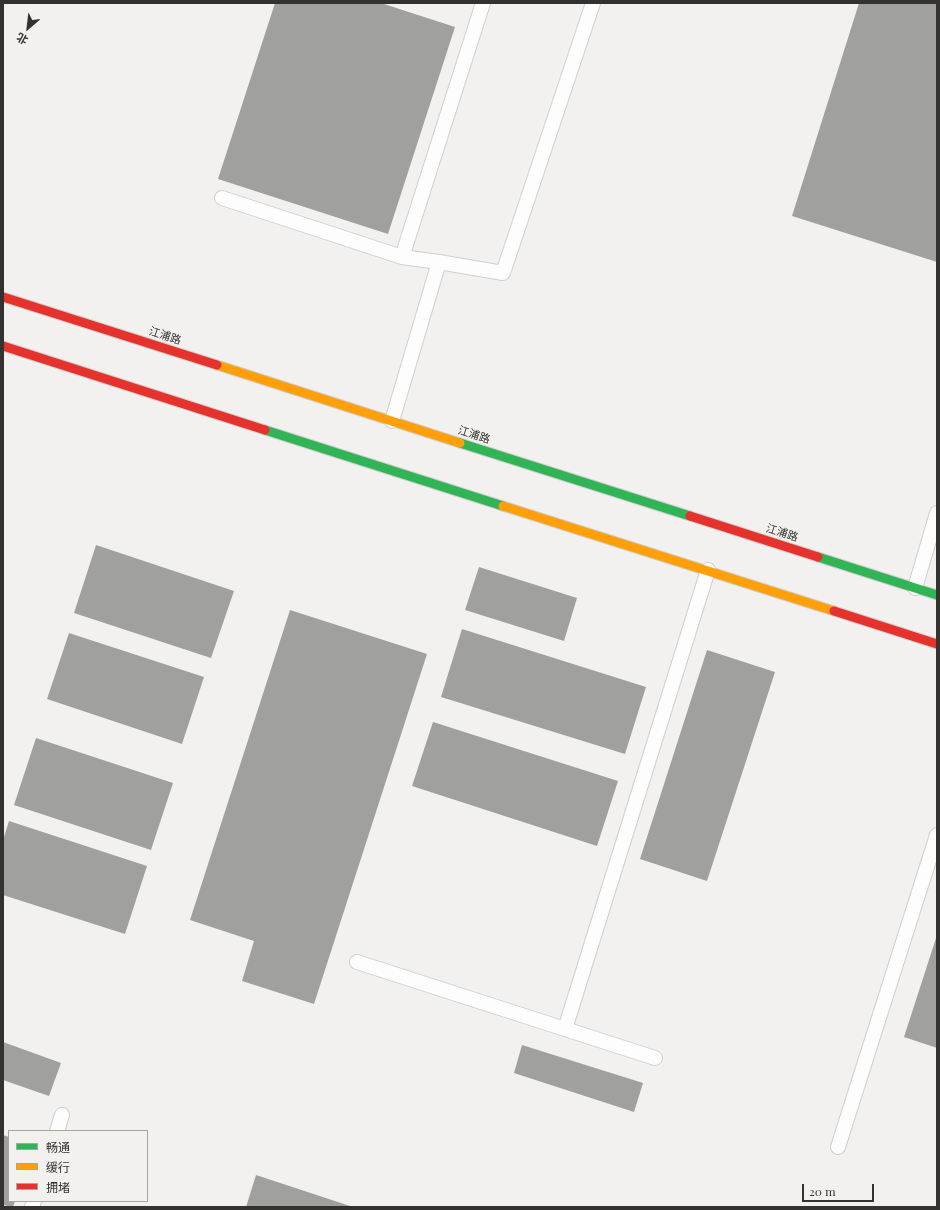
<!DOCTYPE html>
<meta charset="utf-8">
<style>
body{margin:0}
#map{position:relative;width:940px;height:1210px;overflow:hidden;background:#f2f1ef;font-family:"Playfair Display","Noto Sans SC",serif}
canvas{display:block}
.frame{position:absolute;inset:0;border:4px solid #333231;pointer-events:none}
.legend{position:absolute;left:8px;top:1130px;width:140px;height:72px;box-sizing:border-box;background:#f3f1ee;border:1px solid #a6a5a2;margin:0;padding:5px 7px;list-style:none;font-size:12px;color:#333231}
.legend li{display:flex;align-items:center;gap:8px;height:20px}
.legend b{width:20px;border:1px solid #a6a5a2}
.north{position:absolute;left:8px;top:8px;width:40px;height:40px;-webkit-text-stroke:3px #f3f1ee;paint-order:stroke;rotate:208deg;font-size:11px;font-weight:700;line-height:16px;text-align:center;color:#333231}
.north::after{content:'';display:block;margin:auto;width:14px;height:18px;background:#333231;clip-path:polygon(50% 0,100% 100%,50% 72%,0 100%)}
.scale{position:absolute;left:802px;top:1184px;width:72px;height:18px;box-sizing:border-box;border:2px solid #333231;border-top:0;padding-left:5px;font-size:12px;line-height:14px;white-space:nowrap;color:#333231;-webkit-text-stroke:3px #f3f1ee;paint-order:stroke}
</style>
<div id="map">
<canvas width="940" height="1210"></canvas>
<div class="frame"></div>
<ul class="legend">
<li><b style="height:5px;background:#30b455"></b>畅通</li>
<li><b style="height:5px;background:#ff9f0a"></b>缓行</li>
<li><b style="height:5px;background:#e5322d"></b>拥堵</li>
</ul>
<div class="north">北</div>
<div class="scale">20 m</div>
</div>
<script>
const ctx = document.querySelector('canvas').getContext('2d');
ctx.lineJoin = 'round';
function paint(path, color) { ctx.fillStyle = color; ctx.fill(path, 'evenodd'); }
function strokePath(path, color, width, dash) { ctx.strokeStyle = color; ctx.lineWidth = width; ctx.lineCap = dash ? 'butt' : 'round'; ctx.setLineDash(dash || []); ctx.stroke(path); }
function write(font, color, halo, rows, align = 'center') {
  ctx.font = font + ' "Playfair Display","Noto Sans SC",serif'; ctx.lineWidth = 4; ctx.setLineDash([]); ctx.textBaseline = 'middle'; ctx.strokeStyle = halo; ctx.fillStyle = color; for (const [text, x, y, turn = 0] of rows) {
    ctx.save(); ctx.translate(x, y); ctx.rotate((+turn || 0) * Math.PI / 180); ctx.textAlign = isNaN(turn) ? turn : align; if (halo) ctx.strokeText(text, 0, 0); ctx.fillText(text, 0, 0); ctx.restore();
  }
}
paint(new Path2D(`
 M275 3H381L455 27 388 234 218 179Z
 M859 3H937V262L792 216Z
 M96 545 234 591 211 658 74 613Z
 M479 567 577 598 564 641 465 610Z
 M290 610 427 654 314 1004 242 981 254 941 190 920Z
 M462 629 646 687 625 754 441 697Z
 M69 633 204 677 182 744 47 699Z
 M707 650 775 672 707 881 640 859Z
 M433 722 618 781 597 846 412 786Z
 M36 738 173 783 151 850 14 805Z
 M9 821 147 866 125 934 3 895V840Z
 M937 935V1048L904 1037Z
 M3 1042 61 1063 49 1096 3 1080Z
 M522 1045 643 1083 634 1112 514 1073Z
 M3 1135 9 1137V1201H15L13 1207 3 1205Z
 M256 1175 353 1207H246Z`), '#a0a09f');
const lane = new Path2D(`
 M222 198 402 257 439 262 503 273 593 3
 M402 257 483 3
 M392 421 439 262
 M915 588 937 513
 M357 962 655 1058
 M565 1029 708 570
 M57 1131 62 1115
 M838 1147 937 835
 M32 1207 34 1201`);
const fast = new Path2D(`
 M265 430 503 506
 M460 443 690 516
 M818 557 937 595`);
const slow = new Path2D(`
 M217 365 460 443
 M503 506 834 611`);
const jam = new Path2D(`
 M3 297 217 365
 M3 346 265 430
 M690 516 818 557
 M834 611 937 644`);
strokePath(lane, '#cfcfcd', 16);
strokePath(fast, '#cfcfcd', 11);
strokePath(slow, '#cfcfcd', 11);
strokePath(jam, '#cfcfcd', 11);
strokePath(lane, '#fdfdfd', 14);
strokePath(fast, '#30b455', 9);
strokePath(slow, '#ff9f0a', 9);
strokePath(jam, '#e5322d', 9);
write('11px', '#333231', '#f3f1ee', [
 ["江浦路",165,336,18],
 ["江浦路",474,435,18],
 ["江浦路",782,533,18]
]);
</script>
